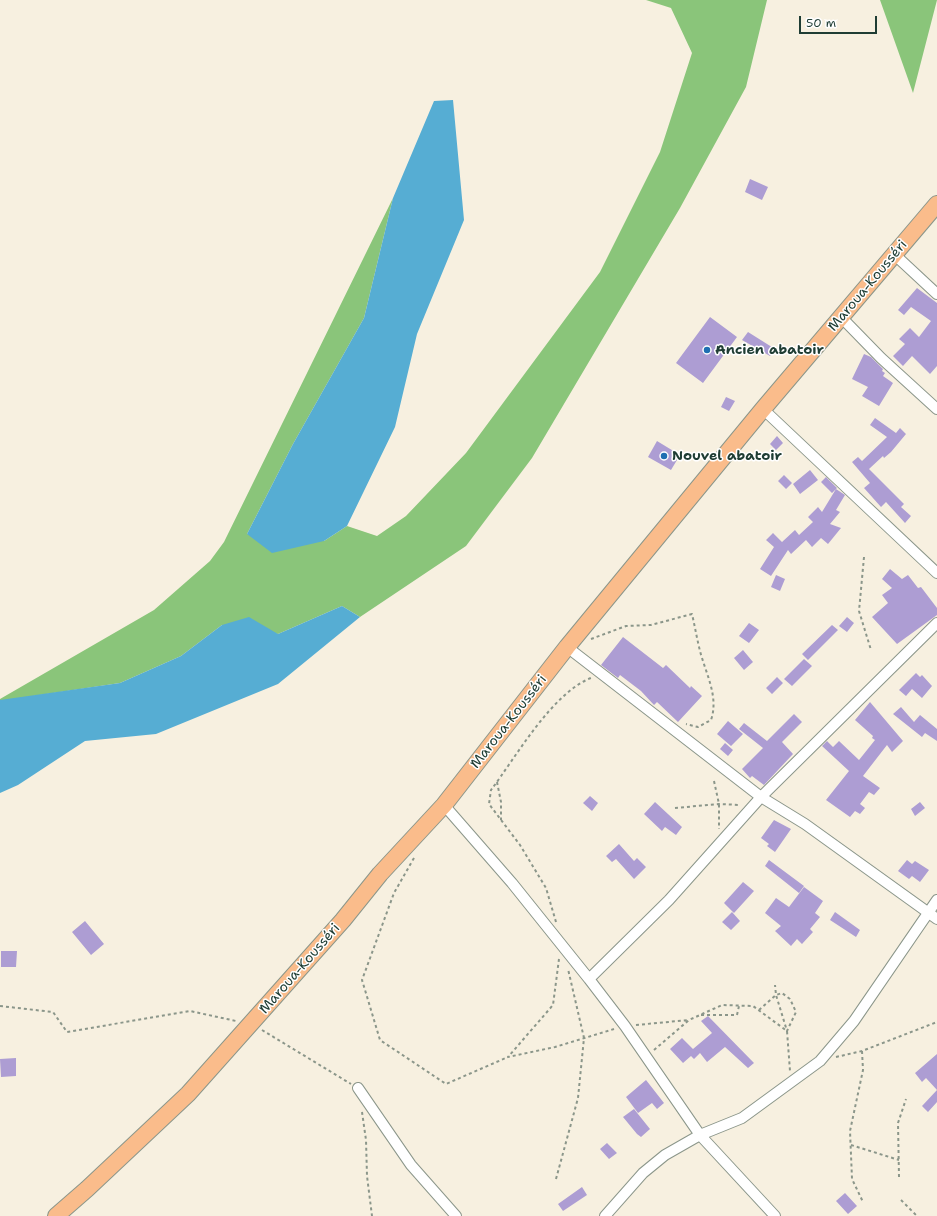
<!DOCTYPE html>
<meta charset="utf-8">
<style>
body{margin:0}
#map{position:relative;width:937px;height:1216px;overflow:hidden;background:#f7f0e0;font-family:"Shantell Sans",sans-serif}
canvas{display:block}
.scale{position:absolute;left:799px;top:16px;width:78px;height:18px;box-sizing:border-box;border:2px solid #1f3d34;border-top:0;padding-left:5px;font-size:12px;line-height:14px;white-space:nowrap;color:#1f3d34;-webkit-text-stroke:3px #fff;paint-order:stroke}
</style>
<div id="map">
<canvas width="937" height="1216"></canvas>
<div class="scale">50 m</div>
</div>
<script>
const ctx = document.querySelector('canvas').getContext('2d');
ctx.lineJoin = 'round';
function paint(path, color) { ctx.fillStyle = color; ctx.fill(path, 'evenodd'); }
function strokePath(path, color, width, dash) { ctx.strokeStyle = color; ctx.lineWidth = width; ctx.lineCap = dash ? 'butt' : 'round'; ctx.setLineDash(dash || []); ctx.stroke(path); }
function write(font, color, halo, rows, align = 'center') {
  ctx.font = font + ' "Shantell Sans",sans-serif'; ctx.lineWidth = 3; ctx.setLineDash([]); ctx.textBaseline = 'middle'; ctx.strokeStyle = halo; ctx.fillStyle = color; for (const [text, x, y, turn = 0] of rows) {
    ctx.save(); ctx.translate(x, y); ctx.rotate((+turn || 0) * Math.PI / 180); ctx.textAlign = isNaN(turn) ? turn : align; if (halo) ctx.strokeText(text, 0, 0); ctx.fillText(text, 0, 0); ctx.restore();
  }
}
paint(new Path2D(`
 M646 0H767L746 87 680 208 532 458 466 546 360 617 342 606 278 634 222 625 181 656 120 683 0 701V699L154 610 210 561 224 542 393 198 364 318 293 444 247 534 324 541 347 526 377 536 406 516 466 453 600 272 660 152 692 53 671 8Z
 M880 0H937L913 93Z`), '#8ac57a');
paint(new Path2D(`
 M453 100 464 220 417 334 395 427 347 526 324 541 272 553 247 534 293 444 364 318 393 198 434 101Z
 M342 606 360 617 278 684 156 734 85 741 18 785 0 793V700L120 683 181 656 222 625 249 617 278 634Z`), '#56add3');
paint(new Path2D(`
 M750 179 768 187 762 200 745 192Z
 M917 288 937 303V366L930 374 912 356 903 366 893 356 905 344 899 339 910 328 919 337 931 321 911 307 904 315 898 310Z
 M710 317 737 337 703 383 676 363Z
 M748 332 775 349 770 356 742 340Z
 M864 354 871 357 883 369 882 371 885 373 883 376 893 383 879 406 862 396 868 387 852 379Z
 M726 397 735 401 729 411 721 407Z
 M875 418 896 433 900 428 906 434 891 452 884 458 883 456 869 469 904 504 901 507 911 516 905 523 886 502 881 507 864 488 870 483 852 462 858 457 862 461 887 437 870 425Z
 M777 436 783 443 776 450 770 444Z
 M657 441 680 455 671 470 648 457Z
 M810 470 818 480 800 494 793 484Z
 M784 475 792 483 786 489 778 481Z
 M826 477 837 488 832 493 821 482Z
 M836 489 845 495 836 510 840 512 830 524 841 528 828 544 821 538 812 547 806 540 791 554 788 550 771 576 760 569 774 547 766 540 773 533 782 542 795 530 799 535 813 522 808 517 818 507 822 512Z
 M890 569 902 579 908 575 918 588 921 587 937 608V615L897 644 872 617 888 603 882 595 892 588 882 579Z
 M776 575 785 579 780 591 771 587Z
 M847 617 854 623 847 632 839 626Z
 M749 623 759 630 749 643 739 636Z
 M832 625 838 630 808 660 802 654Z
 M623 637 663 668 666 665 690 688 691 686 702 696 678 722 657 702 654 705 641 691 620 675 618 678 601 665Z
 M743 650 753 662 744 670 734 658Z
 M804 659 812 666 792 686 784 679Z
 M916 673 920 677 922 675 932 686 922 698 912 689 906 696 899 690Z
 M777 677 783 683 772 694 766 688Z
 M870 702 903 741 892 752 887 745 863 776 880 788 874 795 869 792 860 804 865 808 860 814 855 811 850 817 826 800 849 771 822 746 827 741 833 747 839 741 859 760 875 740 872 738 873 736 855 720Z
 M901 707 914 722 920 715 937 729V741L925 733 922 737 893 714Z
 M794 714 802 722 782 742 793 754 764 785 752 776 750 778 742 769 763 748 739 729 744 723 767 741Z
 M728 721 743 734 731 746 717 734Z
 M725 743 733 750 728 756 720 749Z
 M590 796 598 803 592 811 583 803Z
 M655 802 682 827 676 835 665 827 662 831 644 814Z
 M920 802 925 808 915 816 911 809Z
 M774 820 791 829 775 852 767 846 769 844 761 838Z
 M619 844 634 861 637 858 646 867 634 879 616 859 612 862 606 856Z
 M769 860 804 886 799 893 765 866Z
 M907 860 912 864 915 861 929 870 920 882 912 876 909 879 898 871Z
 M743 882 754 891 734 913 724 903Z
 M804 887 823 901 815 913 820 917 810 929 813 932 802 944 797 939 791 946 775 931 781 926 765 913 776 898 789 907Z
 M732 912 740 921 731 930 722 922Z
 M835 912 860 930 856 937 830 920Z
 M85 921 104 944 91 955 72 932Z
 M1 951H17L16 967H1Z
 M708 1016 754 1063 748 1068 725 1047 707 1062 700 1053 694 1059 691 1056 683 1063 670 1049 682 1038 693 1049 712 1033 701 1021Z
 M937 1054V1090L926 1078 922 1082 915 1073Z
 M16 1058V1076L1 1077 0 1059Z
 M646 1080 664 1103 657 1109 652 1103 638 1113 626 1097Z
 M937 1090V1102L928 1112 922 1106Z
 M634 1109 650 1129 641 1137 637 1134 623 1117Z
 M607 1143 617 1153 609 1159 600 1149Z
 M582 1187 587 1195 563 1211 558 1204Z
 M845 1193 857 1206 848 1214 836 1201Z`), '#ad9dd3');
const minor = new Path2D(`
 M895 255 937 294
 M841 317 881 358 937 409
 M763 409 937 573
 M567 647 761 797 805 824 937 919
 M444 805 512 883 589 979 625 1026 700 1135 775 1216
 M589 979 669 900 761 797 937 623
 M358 1088 411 1165 456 1216
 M605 1216 643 1173 665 1155 700 1135 742 1118 820 1061 854 1021 937 900`);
const trunk = new Path2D(`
 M56 1216 87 1189 188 1094 343 920 380 874 444 805 567 647 763 409 937 204`);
strokePath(minor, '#8b968a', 12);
strokePath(trunk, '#8b968a', 18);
strokePath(new Path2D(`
 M864 557 859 611 871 650
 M591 639 626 626 651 625 692 614C695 627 697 639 700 651 706 674 719 697 711 720L698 727 686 724
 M714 781 719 804V829
 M497 782 501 802V820
 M675 808 719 804 740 805
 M414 858 394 893 362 980 380 1040 446 1084 508 1057
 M556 922 546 888 520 845 489 804 491 790C516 757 552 693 591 678
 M559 959 553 1005 508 1057 555 1047 614 1029
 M0 1006 53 1012 67 1032 190 1011 236 1021
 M759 1010 776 995 782 993 790 999 796 1012 787 1031 776 995 775 985
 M701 1015H737L739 1006
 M636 1025 689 1020
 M262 1030 351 1084
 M654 1050 689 1020 722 1005 753 1006 787 1031 790 1071
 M862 1051 863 1070 850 1131 852 1179 863 1202
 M836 1057 862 1051 937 1022
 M362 1112 366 1140 367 1176 372 1216
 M851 1145 899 1160
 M899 1177 898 1123 906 1099
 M556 1179 578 1098 584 1038 568 969
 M901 1200 917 1216`), '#8b968a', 2, [3, 3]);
strokePath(minor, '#fff', 10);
strokePath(trunk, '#fabc8b', 16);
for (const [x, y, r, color] of [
 [707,350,4,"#1f6fb2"],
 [664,456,4,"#1f6fb2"]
]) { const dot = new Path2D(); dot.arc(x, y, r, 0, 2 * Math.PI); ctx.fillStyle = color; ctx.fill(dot); strokePath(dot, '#fff', 1.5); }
write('14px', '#1f3d34', '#fff', [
 ["Maroua-Kousséri",868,286,-50],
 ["Maroua-Kousséri",509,722,-52],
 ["Maroua-Kousséri",300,969,-49]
]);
write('bold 14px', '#1f3d34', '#fff', [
 ["Ancien abatoir",715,350],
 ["Nouvel abatoir",672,456]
], 'left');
</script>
